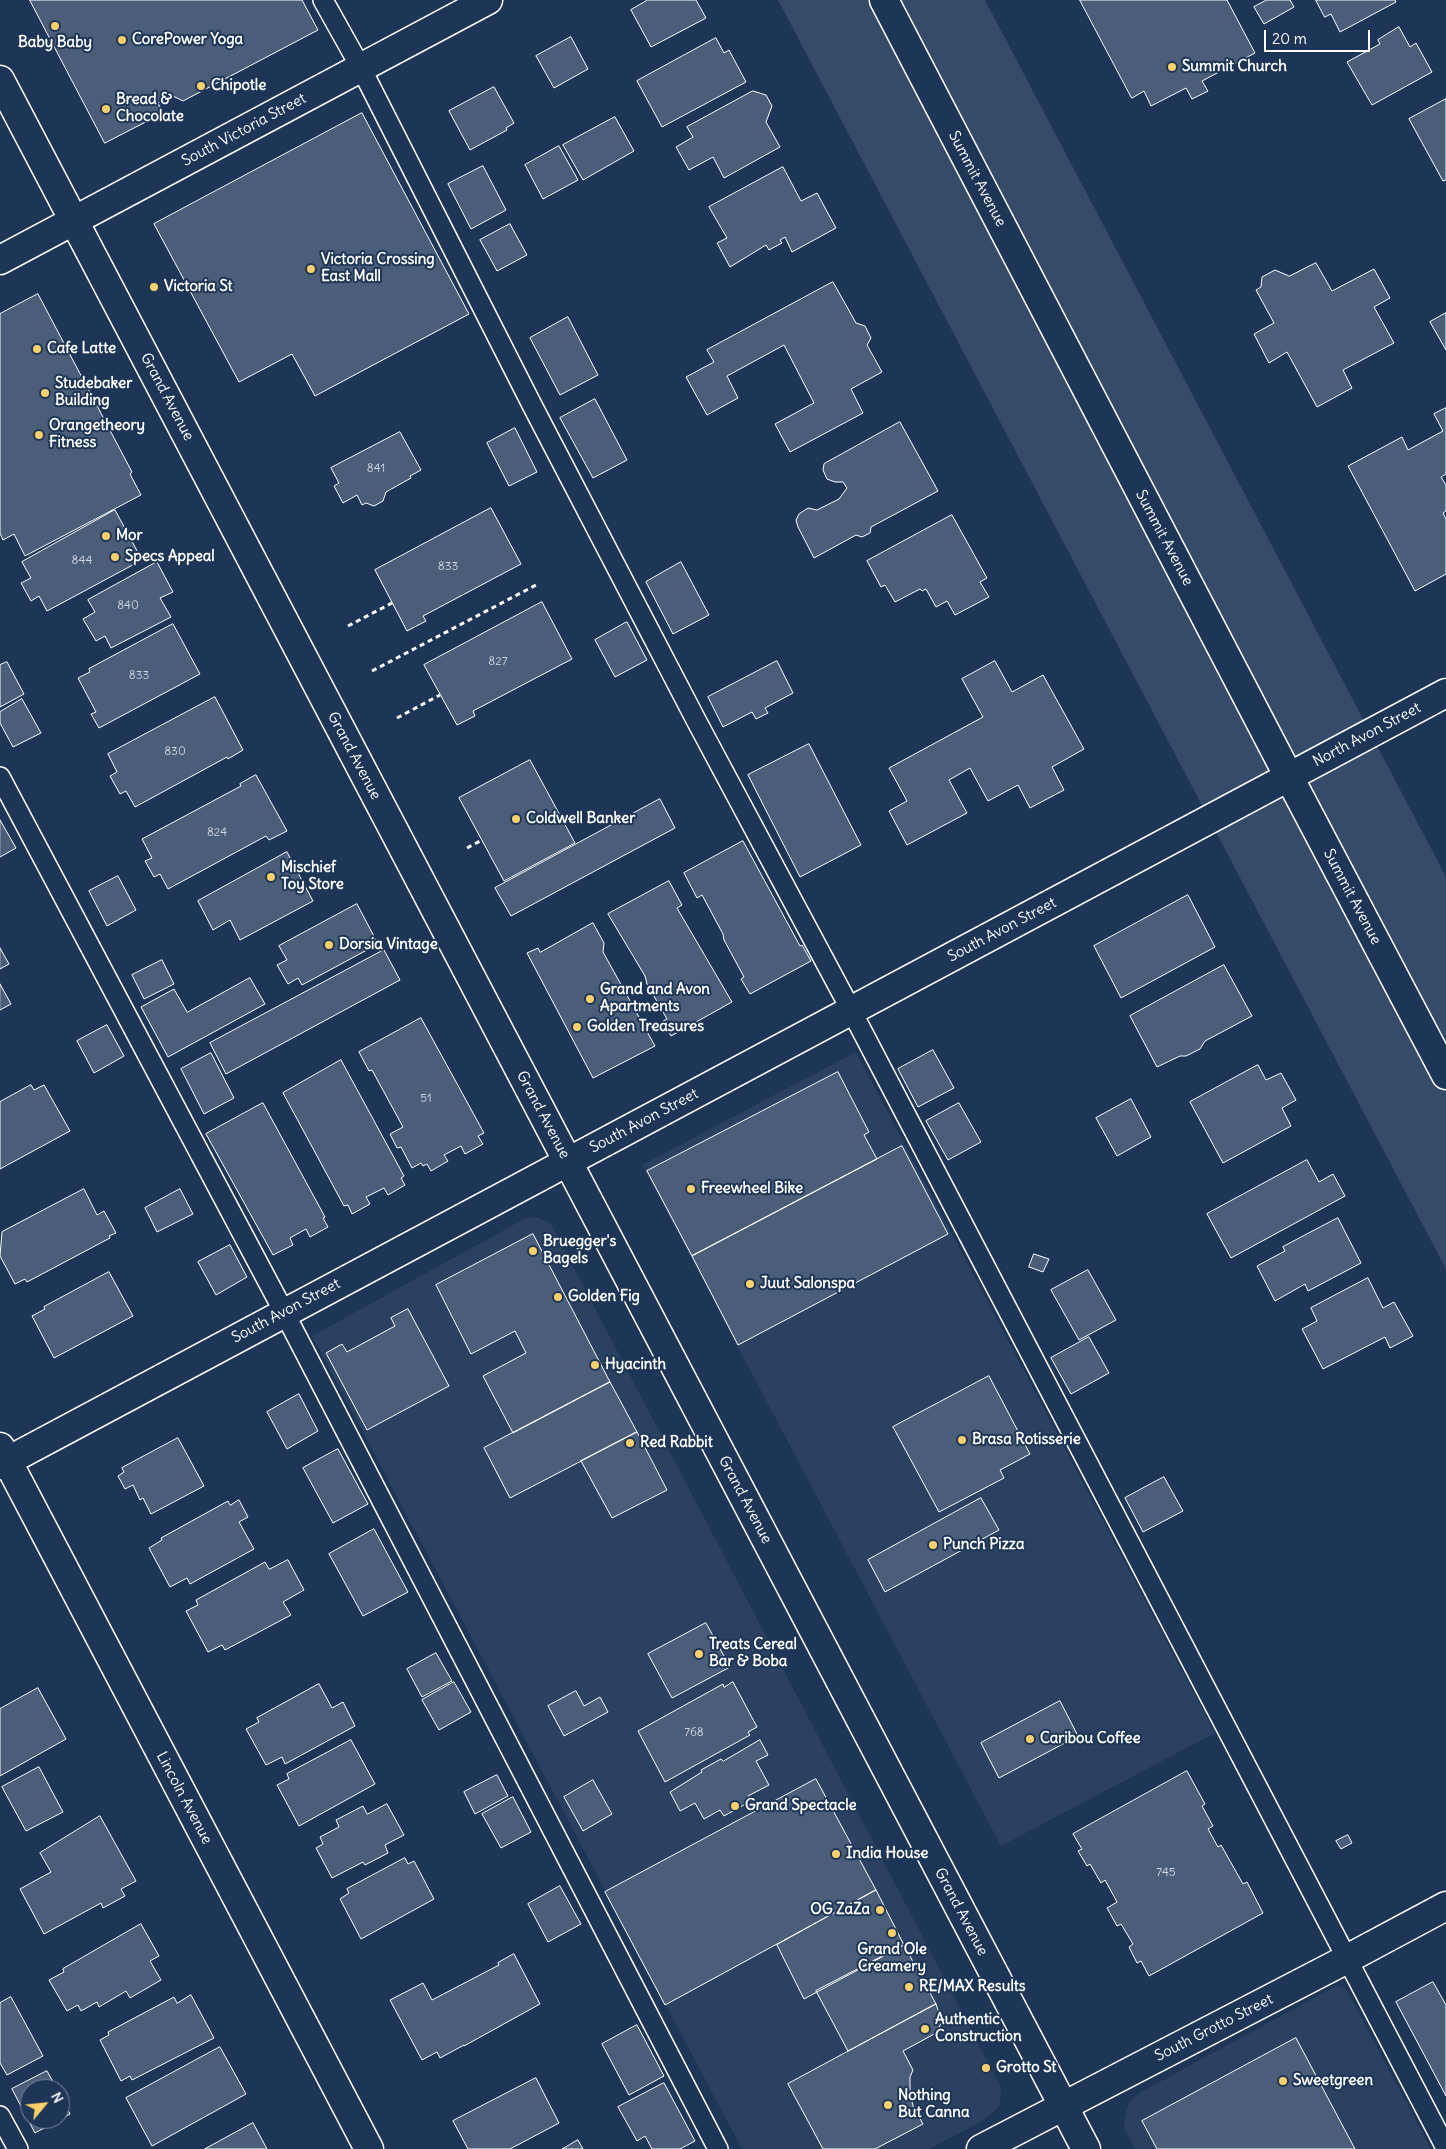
<!DOCTYPE html>
<style>
body{margin:0}
#map{position:relative;width:1446px;height:2149px;overflow:hidden;background:#1d3557;font-family:Delius,sans-serif}
canvas{display:block}
.north{position:absolute;left:20px;top:2079px;width:50px;height:50px;box-sizing:border-box;background:#1d3557;border:1px solid #77869a;border-radius:50%;rotate:62deg;font-size:14px;font-weight:700;line-height:20px;text-align:center;color:#fff}
.north::after{content:'';display:block;margin:auto;width:18px;height:22px;background:#ffd166;clip-path:polygon(50% 0,100% 100%,50% 72%,0 100%)}
.scale{position:absolute;left:1264px;top:30px;width:106px;height:22px;box-sizing:border-box;border:2px solid #fff;border-top:0;padding-left:6px;font-size:15px;line-height:18px;white-space:nowrap;color:#fff;-webkit-text-stroke:4px #1d3557;paint-order:stroke}
</style>
<div id="map">
<canvas width="1446" height="2149"></canvas>
<div class="north">N</div>
<div class="scale">20 m</div>
</div>
<script>
const ctx = document.querySelector('canvas').getContext('2d');
ctx.lineJoin = 'round';
function paint(path, color) { ctx.fillStyle = color; ctx.fill(path, 'evenodd'); }
function strokePath(path, color, width, dash) { ctx.strokeStyle = color; ctx.lineWidth = width; ctx.lineCap = dash ? 'butt' : 'round'; ctx.setLineDash(dash || []); ctx.stroke(path); }
function write(font, color, halo, rows, align = 'center') {
  ctx.font = font + ' Delius,sans-serif'; ctx.lineWidth = 4; ctx.setLineDash([]); ctx.textBaseline = 'middle'; ctx.strokeStyle = halo; ctx.fillStyle = color; for (const [text, x, y, turn = 0] of rows) {
    ctx.save(); ctx.translate(x, y); ctx.rotate((+turn || 0) * Math.PI / 180); ctx.textAlign = isNaN(turn) ? turn : align; if (halo) ctx.strokeText(text, 0, 0); ctx.fillText(text, 0, 0); ctx.restore();
  }
}
paint(new Path2D(`
 M856 1052 1215 1733 1001 1846 642 1165Z
 M536 1217 551 1224 1001 2087 1000 2105 995 2111 981 2122 929 2149H742L312 1336 526 1218Z
 M1336 1986 1344 1988 1349 1994 1431 2149H1135L1125 2130 1124 2120 1129 2102 1141 2092Z`), '#2a4161');
paint(new Path2D(`
 M778 0H985L1446 877V1269Z`), '#364b69');
const building = new Path2D(`
 M30 0H302L318 30 183 101 173 96 158 103 163 113 105 143Z
 M648 0H696L706 18 651 47 631 10Z
 M1080 0H1227L1255 53 1202 81 1208 91 1192 99 1186 88 1151 106 1144 91 1132 98Z
 M1267 0H1290L1294 7 1264 24 1254 7Z
 M1316 0H1395L1396 2 1340 32 1331 14 1325 17Z
 M1399 27 1410 47 1416 43 1432 72 1372 105 1347 62 1380 44 1378 40Z
 M571 37 588 69 554 88 536 56Z
 M716 38 724 53 729 50 746 82 662 127 637 81Z
 M494 87 514 123 506 128 507 130 470 150 449 111Z
 M753 91 766 95 772 106 766 122 780 147 724 178 713 157 689 170 676 147 693 137 687 127Z
 M1446 99V180L1443 181 1409 119Z
 M362 113 469 314 315 396 292 354 239 382 154 224Z
 M615 117 634 151 583 180 563 145Z
 M559 146 578 180 543 199 525 165Z
 M483 166 506 210 471 229 448 184Z
 M783 167 801 201 817 193 836 228 792 252 785 237 780 240 782 243 769 250 766 245 730 267 717 243 727 238 709 207Z
 M510 224 527 255 497 271 480 240Z
 M1316 263 1332 291 1374 269 1390 298 1374 307 1394 343 1343 370 1352 388 1317 407 1287 352 1269 363 1254 334 1274 323 1256 290 1261 287 1262 277 1275 270 1289 276Z
 M833 282 856 323 865 326 871 338 867 345 882 372 851 389 863 413 790 452 775 424 814 403 784 345 727 376 738 398 707 415 686 377 714 362 707 350Z
 M38 294 132 472 130 474 141 495 25 556 14 534 3 540 0 533V314Z
 M1446 313V350L1430 322Z
 M568 317 598 375 560 395 530 338Z
 M595 399 627 460 593 478 560 418Z
 M1446 408V474L1441 477 1446 485V511L1443 513 1446 519V574L1415 591 1348 466 1402 437 1408 450 1443 431 1434 414Z
 M900 422 938 491 871 527 870 533 862 537 856 535 814 558 798 527 796 520 799 514 808 508 817 510 839 499 847 488 843 482H835L827 479 823 470 824 464Z
 M515 428 537 472 509 486 487 443Z
 M400 432 421 470 410 476 411 478 386 492 383 501 374 506 366 503 362 505 357 495 343 503 334 486 339 483 331 468Z
 M491 508 521 564 423 616 426 621 407 631 375 570Z
 M115 510 142 560 47 611 39 596 31 601 21 583 31 578 22 562Z
 M952 515 987 578 980 582 989 597 955 615 947 601 936 607 926 589 922 591 920 589 895 602 885 585 881 587 867 561Z
 M157 562 173 592 160 598 171 617 111 648 105 636 96 641 83 619 95 612 88 600Z
 M681 562 709 615 673 634 646 582Z
 M542 602 572 659 473 711 475 716 457 725 424 665Z
 M627 622 647 660 615 677 595 640Z
 M173 624 200 674 99 728 91 714 96 712 78 678 90 672 89 669Z
 M777 661 793 693 765 708 768 713 756 719 752 712 723 727 708 697Z
 M995 661 1012 692 1043 675 1084 749 1052 767 1064 790 1030 808 1018 785 988 801 970 768 949 780 967 813 907 845 889 811 907 801 889 768 983 717 962 679Z
 M7 662 24 694 0 707V665Z
 M215 697 243 750 228 759 227 757 135 807 126 791 120 794 110 776 117 772 108 754Z
 M22 699 41 733 13 747 0 723V712Z
 M809 744 861 845 800 877 748 775Z
 M530 760 575 843 504 881 459 798Z
 M256 775 287 831 269 840 266 836 168 889 160 874 154 877 145 861 152 858 142 839 241 786 240 784Z
 M660 799 675 828 511 916 495 888Z
 M0 820 16 848 0 857Z
 M743 841 800 946 802 945 811 961 750 994 741 979 744 977 724 940 723 934 702 895 697 898 684 873Z
 M287 852 313 901 240 940 230 920 213 930 198 901Z
 M118 876 136 910 107 926 89 891Z
 M669 881 682 905 677 908 732 1002 671 1036 663 1021 667 1019 647 984 645 976 608 914Z
 M1188 895 1215 947 1121 998 1094 946Z
 M357 904 378 944 302 985 298 978 288 984 277 965 287 960 279 946Z
 M593 923 604 943 603 952 655 1046 593 1078 527 953 538 948 540 952Z
 M0 948 9 964 0 969Z
 M384 950 400 980 226 1074 210 1043Z
 M162 960 174 984 144 999 132 975Z
 M1224 965 1252 1016 1205 1041 1200 1049 1186 1056H1180L1157 1067 1130 1016Z
 M250 978 265 1004 168 1057 141 1007 174 989 187 1012Z
 M0 984 11 1004 0 1010Z
 M421 1018 484 1133 478 1136 483 1144 465 1154 461 1146 444 1155 448 1161 431 1171 427 1164 423 1166 421 1163 412 1168 401 1147 397 1148 390 1134 403 1127 372 1070 369 1071 359 1052Z
 M107 1025 124 1056 94 1073 77 1041Z
 M933 1050 954 1088 918 1107 898 1069Z
 M211 1053 234 1098 204 1114 181 1069Z
 M341 1060 404 1176 401 1178 405 1185 388 1195 384 1188 366 1197 370 1204 352 1214 348 1205 344 1206 283 1093Z
 M1258 1065 1266 1080 1281 1073 1296 1100 1282 1108 1291 1126 1223 1163 1190 1102Z
 M838 1072 869 1132 864 1135 877 1159 692 1256 647 1171Z
 M31 1085 34 1090 44 1085 70 1131 0 1169V1102Z
 M1131 1099 1151 1137 1117 1156 1096 1118Z
 M263 1103 325 1217 323 1218 328 1227 310 1237 306 1229 290 1238 293 1245 273 1255 206 1134Z
 M959 1103 981 1142 948 1160 926 1121Z
 M902 1146 948 1234 738 1345 692 1256Z
 M1307 1160 1319 1182 1333 1174 1345 1196 1231 1258 1207 1214Z
 M84 1189 97 1215 104 1211 116 1233 109 1236 110 1238 27 1282 25 1279 15 1284 0 1256 2 1232Z
 M180 1189 193 1214 157 1232 145 1208Z
 M1338 1218 1361 1263 1308 1291 1305 1284 1275 1301 1257 1266 1285 1251 1283 1247Z
 M533 1234 610 1382 513 1433 483 1376 526 1353 515 1331 471 1354 436 1285Z
 M230 1245 247 1277 216 1295 198 1262Z
 M1034 1254 1049 1259 1043 1272 1029 1267Z
 M1088 1270 1116 1320 1079 1340 1051 1290Z
 M109 1272 133 1316 54 1358 32 1316 45 1309 44 1307Z
 M1368 1278 1383 1308 1394 1302 1413 1336 1390 1348 1385 1337 1323 1369 1302 1329 1317 1321 1311 1308Z
 M408 1309 449 1386 367 1430 326 1353 342 1344 347 1352 395 1326 391 1318Z
 M1089 1337 1109 1373 1071 1394 1051 1358Z
 M989 1376 1030 1454 1000 1470 1004 1478 939 1512 893 1427Z
 M610 1382 637 1432 510 1498 484 1448Z
 M299 1394 318 1431 287 1449 267 1412Z
 M637 1432 667 1490 612 1518 581 1461Z
 M178 1438 204 1486 151 1514 143 1498 140 1500 133 1485 125 1489 118 1476 124 1472 122 1468Z
 M338 1449 368 1504 333 1523 303 1468Z
 M1164 1477 1183 1511 1143 1532 1125 1498Z
 M981 1498 999 1530 885 1592 868 1560Z
 M239 1500 248 1517 239 1522 254 1549 190 1584 187 1578 170 1587 149 1548 162 1540 161 1538 228 1501 230 1505Z
 M374 1529 408 1592 363 1616 329 1554Z
 M288 1560 304 1590 283 1602 291 1615 225 1650 222 1645 208 1652 186 1611 198 1605 196 1600 265 1562 269 1569Z
 M706 1623 730 1667 672 1698 648 1654Z
 M436 1653 452 1681 422 1697 407 1669Z
 M454 1682 471 1712 439 1730 422 1700Z
 M733 1682 757 1727 748 1732 750 1735 665 1782 638 1731 723 1684 724 1687Z
 M319 1684 332 1708 343 1702 355 1726 285 1764 282 1757 266 1765 246 1729 259 1722 257 1718Z
 M38 1688 66 1739 0 1776V1709Z
 M576 1691 584 1706 600 1697 608 1712 564 1736 548 1706Z
 M1060 1701 1078 1736 999 1778 981 1743Z
 M351 1740 375 1784 299 1826 277 1785 289 1779 287 1774Z
 M760 1740 768 1755 756 1761 769 1785 748 1796 751 1801 724 1816 720 1810 704 1819 695 1803 680 1811 670 1792 702 1772 701 1770 721 1759 723 1761Z
 M39 1767 63 1812 26 1831 2 1787Z
 M1187 1771 1205 1804 1202 1806 1213 1826 1208 1829 1218 1847 1221 1845 1243 1884 1247 1882 1263 1913 1149 1976 1141 1961 1137 1963 1129 1947 1133 1944 1121 1924 1117 1926 1107 1908 1117 1902 1105 1880 1101 1883 1090 1864 1087 1866 1078 1851 1082 1849 1073 1834Z
 M497 1775 508 1796 475 1814 464 1792Z
 M816 1779 876 1890 665 2005 605 1892Z
 M593 1780 612 1814 583 1831 564 1797Z
 M513 1797 531 1832 501 1848 482 1814Z
 M387 1804 404 1835 385 1845 388 1853 365 1865 363 1862 332 1878 316 1848 323 1844 320 1837 339 1827 336 1820 363 1806 367 1814Z
 M100 1816 136 1881 121 1889 125 1896 103 1908 101 1903 44 1934 20 1889 51 1872 40 1853Z
 M1348 1835 1352 1843 1341 1849 1336 1841Z
 M405 1858 408 1864 414 1861 434 1899 361 1939 340 1899 349 1893 347 1889Z
 M560 1886 581 1924 548 1942 528 1904Z
 M876 1890 904 1945 804 1999 777 1945Z
 M141 1924 159 1956 150 1961 161 1980 130 1998 126 1991 99 2007 97 2002 81 2011 78 2005 67 2011 49 1980 64 1972 63 1969Z
 M904 1945 936 2004 848 2051 816 1991Z
 M514 1954 540 2004 464 2046V2045L440 2058 437 2052 422 2060 390 2000 423 1983 432 2000 499 1965 498 1963Z
 M1433 1982 1446 2005V2096L1396 2002Z
 M191 1995 214 2038 132 2080 130 2076 121 2081 100 2040 109 2035 108 2032 174 1997 177 2003Z
 M11 1997 43 2056 7 2075 0 2063V2003Z
 M936 2004 942 2022 936 2033 903 2051 913 2070 910 2077V2092L913 2106 923 2124 875 2149H823L788 2084Z
 M637 2025 664 2076 629 2095 602 2044Z
 M1296 2038 1355 2149H1157L1142 2121Z
 M220 2047 246 2094 152 2146 126 2098Z
 M47 2071 57 2089H30V2119H60V2095L70 2114 35 2133 12 2089Z
 M536 2078 559 2123 510 2149H468L453 2121Z
 M664 2083 695 2141 680 2149H652L645 2136 637 2141 618 2107Z
 M253 2123 267 2149H205Z
 M578 2140 583 2149H562L569 2145Z`);
paint(building, '#4a5d79');
strokePath(building, '#fff', 1);
const service = new Path2D(`
 M323 0 361 68 532 405 696 720 851 1010 1446 2148
 M0 777 284 1312 718 2149
 M0 2116 18 2149`);
const minor = new Path2D(`
 M0 1447 369 2149
 M0 1465 1446 693
 M981 2149 1347 1959 1446 1906`);
const tertiary = new Path2D(`
 M884 0 1289 777 1446 1075
 M0 260 488 0`);
const secondary = new Path2D(`
 M0 80 1086 2149`);
strokePath(service, '#fff', 22);
strokePath(minor, '#fff', 31);
strokePath(tertiary, '#fff', 31);
strokePath(secondary, '#fff', 31);
strokePath(new Path2D(`
 M348 626 392 603
 M372 671 536 585
 M397 718 440 695
 M467 848 482 840`), '#fff', 3, [5, 4]);
strokePath(service, '#1d3557', 19);
strokePath(minor, '#1d3557', 28);
strokePath(tertiary, '#1d3557', 28);
strokePath(secondary, '#1d3557', 28);
for (const [x, y, r, color] of [
 [55,26,5,"#ffd166"],
 [122,40,5,"#ffd166"],
 [1172,67,5,"#ffd166"],
 [201,86,5,"#ffd166"],
 [106,109,5,"#ffd166"],
 [311,269,5,"#ffd166"],
 [154,287,5,"#ffd166"],
 [37,349,5,"#ffd166"],
 [45,393,5,"#ffd166"],
 [39,435,5,"#ffd166"],
 [106,536,5,"#ffd166"],
 [115,557,5,"#ffd166"],
 [516,819,5,"#ffd166"],
 [271,877,5,"#ffd166"],
 [329,945,5,"#ffd166"],
 [590,999,5,"#ffd166"],
 [577,1027,5,"#ffd166"],
 [691,1189,5,"#ffd166"],
 [533,1251,5,"#ffd166"],
 [750,1284,5,"#ffd166"],
 [558,1297,5,"#ffd166"],
 [595,1365,5,"#ffd166"],
 [962,1440,5,"#ffd166"],
 [630,1443,5,"#ffd166"],
 [933,1545,5,"#ffd166"],
 [699,1654,5,"#ffd166"],
 [1030,1739,5,"#ffd166"],
 [735,1806,5,"#ffd166"],
 [836,1854,5,"#ffd166"],
 [880,1910,5,"#ffd166"],
 [892,1933,5,"#ffd166"],
 [909,1987,5,"#ffd166"],
 [925,2029,5,"#ffd166"],
 [986,2068,5,"#ffd166"],
 [1283,2081,5,"#ffd166"],
 [888,2105,5,"#ffd166"]
]) { const dot = new Path2D(); dot.arc(x, y, r, 0, 2 * Math.PI); ctx.fillStyle = color; ctx.fill(dot); strokePath(dot, '#1d3557', 2); }
write('12px', '#d2d6de', null, [
 ["841",376,469],
 ["844",82,561],
 ["833",448,567],
 ["840",128,606],
 ["827",498,662],
 ["833",139,676],
 ["830",175,752],
 ["824",217,833],
 ["51",426,1099],
 ["768",694,1733],
 ["745",1166,1873]
]);
write('bold 15px', '#fff', '#1d3557', [
 ["CorePower Yoga",132,40],
 ["Baby Baby",55,43,"center"],
 ["Summit Church",1182,67],
 ["Chipotle",211,86],
 ["Bread &",116,100],
 ["Chocolate",116,117],
 ["Victoria Crossing",321,260],
 ["East Mall",321,277],
 ["Victoria St",164,287],
 ["Cafe Latte",47,349],
 ["Studebaker",55,384],
 ["Building",55,401],
 ["Orangetheory",49,426],
 ["Fitness",49,443],
 ["Mor",116,536],
 ["Specs Appeal",125,557],
 ["Coldwell Banker",526,819],
 ["Mischief",281,868],
 ["Toy Store",281,885],
 ["Dorsia Vintage",339,945],
 ["Grand and Avon",600,990],
 ["Apartments",600,1007],
 ["Golden Treasures",587,1027],
 ["Freewheel Bike",701,1189],
 ["Bruegger's",543,1242],
 ["Bagels",543,1259],
 ["Juut Salonspa",760,1284],
 ["Golden Fig",568,1297],
 ["Hyacinth",605,1365],
 ["Brasa Rotisserie",972,1440],
 ["Red Rabbit",640,1443],
 ["Punch Pizza",943,1545],
 ["Treats Cereal",709,1645],
 ["Bar & Boba",709,1662],
 ["Caribou Coffee",1040,1739],
 ["Grand Spectacle",745,1806],
 ["India House",846,1854],
 ["OG ZaZa",870,1910,"right"],
 ["Grand Ole",892,1950,"center"],
 ["Creamery",892,1967,"center"],
 ["RE/MAX Results",919,1987],
 ["Authentic",935,2020],
 ["Construction",935,2037],
 ["Grotto St",996,2068],
 ["Sweetgreen",1293,2081],
 ["Nothing",898,2096],
 ["But Canna",898,2113]
], 'left');
write('15px', '#fff', '#1d3557', [
 ["South Victoria Street",244,130,-28],
 ["Summit Avenue",977,179,62],
 ["Grand Avenue",167,397,62],
 ["Summit Avenue",1164,538,62],
 ["North Avon Street",1367,735,-28],
 ["Grand Avenue",354,756,62],
 ["Summit Avenue",1352,897,62],
 ["South Avon Street",1002,930,-28],
 ["Grand Avenue",543,1115,62],
 ["South Avon Street",644,1121,-28],
 ["South Avon Street",286,1311,-28],
 ["Grand Avenue",745,1500,62],
 ["Lincoln Avenue",184,1798,62],
 ["Grand Avenue",961,1912,62],
 ["South Grotto Street",1214,2028,-27]
]);
</script>
